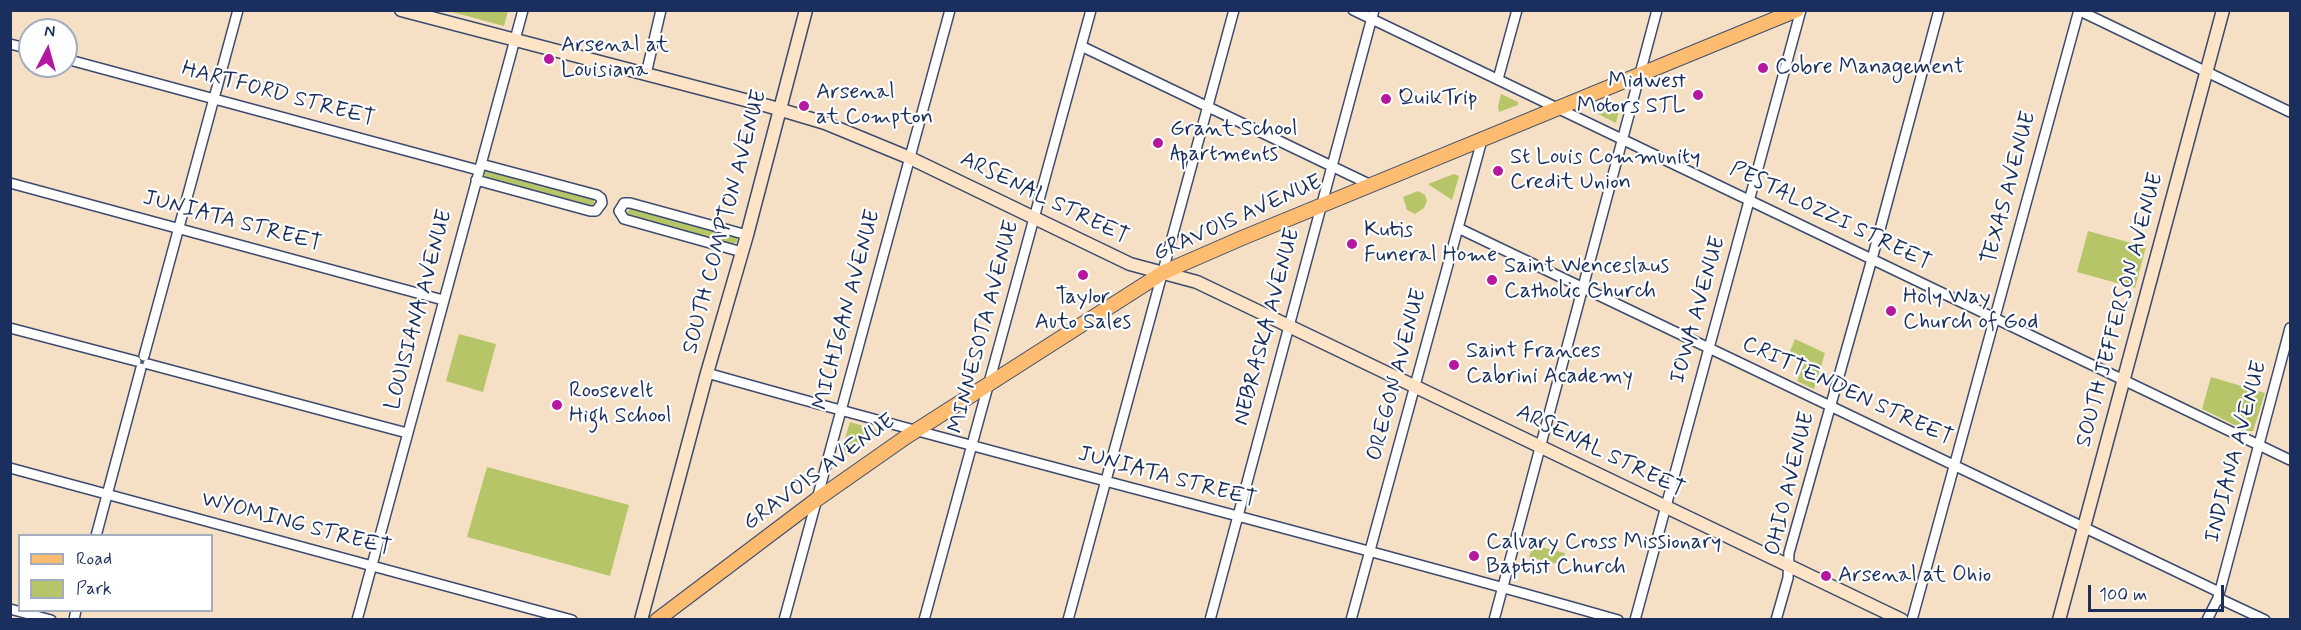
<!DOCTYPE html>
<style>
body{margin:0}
#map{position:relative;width:2301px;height:630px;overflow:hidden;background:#f5e0c6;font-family:Mynerve,sans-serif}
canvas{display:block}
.frame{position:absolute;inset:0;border:12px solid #1b2f5e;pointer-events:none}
.legend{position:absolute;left:18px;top:534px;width:195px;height:78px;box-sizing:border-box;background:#fff;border:2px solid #a4acbf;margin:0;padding:8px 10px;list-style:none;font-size:18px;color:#1b2f5e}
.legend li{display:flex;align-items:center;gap:12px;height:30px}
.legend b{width:30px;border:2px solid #a4acbf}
.north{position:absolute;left:18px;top:18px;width:60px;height:60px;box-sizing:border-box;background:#fff;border:2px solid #a4acbf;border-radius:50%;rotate:6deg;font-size:16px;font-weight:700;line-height:24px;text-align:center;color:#1b2f5e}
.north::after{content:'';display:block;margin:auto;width:21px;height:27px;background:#b5179e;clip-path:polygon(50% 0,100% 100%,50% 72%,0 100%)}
.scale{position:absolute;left:2088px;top:585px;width:136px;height:27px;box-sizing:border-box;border:3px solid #1b2f5e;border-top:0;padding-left:8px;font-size:18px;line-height:21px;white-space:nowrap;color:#1b2f5e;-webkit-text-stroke:4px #fff;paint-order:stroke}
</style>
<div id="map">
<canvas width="2301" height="630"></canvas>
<div class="frame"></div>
<ul class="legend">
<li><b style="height:8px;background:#fdbc70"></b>Road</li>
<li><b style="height:16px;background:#b6c568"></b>Park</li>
</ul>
<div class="north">N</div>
<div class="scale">100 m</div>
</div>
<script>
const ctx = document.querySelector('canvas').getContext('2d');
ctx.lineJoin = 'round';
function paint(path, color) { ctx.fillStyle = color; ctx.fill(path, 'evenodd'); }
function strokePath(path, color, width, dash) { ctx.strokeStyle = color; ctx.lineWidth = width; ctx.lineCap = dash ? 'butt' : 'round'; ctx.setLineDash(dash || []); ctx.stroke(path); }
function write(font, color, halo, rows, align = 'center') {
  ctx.font = font + ' Mynerve,sans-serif'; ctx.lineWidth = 4.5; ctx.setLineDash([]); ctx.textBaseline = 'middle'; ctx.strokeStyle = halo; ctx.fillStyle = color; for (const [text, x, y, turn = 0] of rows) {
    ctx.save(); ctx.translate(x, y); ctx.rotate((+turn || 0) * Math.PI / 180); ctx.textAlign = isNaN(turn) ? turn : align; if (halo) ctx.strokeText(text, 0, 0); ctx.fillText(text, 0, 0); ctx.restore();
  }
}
paint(new Path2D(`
 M448 11H508L504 26Z
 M1501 94 1518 102V105L1499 112 1498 107Z
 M1618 104 1620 106 1616 123 1598 114 1599 112Z
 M489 169 594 199V204L590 206 488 179 485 177V172Z
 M1454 174 1459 176 1452 200 1428 184Z
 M1418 191 1425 195 1427 201 1424 208 1415 214 1407 210 1403 197Z
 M630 207 737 237V242L732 244 629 217 627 213Z
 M2088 231 2146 247 2135 288 2077 272Z
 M459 334 496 344 483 392 446 381Z
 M1795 339 1825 353 1814 389 1797 381 1805 362 1789 354Z
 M2211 377 2265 393 2253 431H2247L2202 409Z
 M850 422 877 430 879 433 841 458 840 455Z
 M487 467 629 505 610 576 467 537Z
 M1533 545 1565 553 1562 565 1529 557Z`), '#b6c568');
const minor = new Path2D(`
 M1353 10 2290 460
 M2078 10 2290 112
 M10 44 30 49
 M1081 46 1371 185
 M66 59 478 170
 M646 74 661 10
 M1498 79 1517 10
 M476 180 590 211H596L602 203 601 198 597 195 481 164
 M10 183 443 300
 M1458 228 2219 592
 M742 252 624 219 619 211 624 203H630L747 235
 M10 328 136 361
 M144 356 238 10
 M148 364 407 433
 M707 373C1010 459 1315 533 1618 620
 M10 468 572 620
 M96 536 141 368
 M2218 598 2265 620
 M10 609 51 620
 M74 620 76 610
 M357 620 523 10
 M784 620 950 10
 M924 620 1091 10
 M1068 620 1234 10
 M1210 620 1374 10
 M1351 620 1482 140
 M1494 620 1657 10
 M1635 620 1801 10
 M1776 620 1788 578 1789 553 1872 259 1939 10
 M1912 620 2079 10
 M2207 620 2218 598 2290 328`);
const secondary = new Path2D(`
 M401 10 768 106 825 123 910 158 1130 264 1197 282 1902 620
 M641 620 707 373 747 235 806 10
 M2059 620 2223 10`);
const primary = new Path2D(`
 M657 620 816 500 906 437 1164 272 1242 238 1797 10`);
strokePath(minor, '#3c4a6e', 12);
strokePath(secondary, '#3c4a6e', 15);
strokePath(primary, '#3c4a6e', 16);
strokePath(minor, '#fff', 9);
strokePath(secondary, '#fee4c6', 12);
strokePath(primary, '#fdbc70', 14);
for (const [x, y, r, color] of [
 [549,59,6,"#b5179e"],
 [1763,68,6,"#b5179e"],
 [1698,95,6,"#b5179e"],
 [1386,99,6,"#b5179e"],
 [804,106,6,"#b5179e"],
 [1158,143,6,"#b5179e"],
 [1498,171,6,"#b5179e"],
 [1352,244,6,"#b5179e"],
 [1083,275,6,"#b5179e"],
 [1492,280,6,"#b5179e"],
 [1891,311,6,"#b5179e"],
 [1454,365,6,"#b5179e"],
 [557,405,6,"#b5179e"],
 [1474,556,6,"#b5179e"],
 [1826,576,6,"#b5179e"]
]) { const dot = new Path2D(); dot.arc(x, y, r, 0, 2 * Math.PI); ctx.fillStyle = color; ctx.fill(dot); strokePath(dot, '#fff', 2); }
write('22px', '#1b2f5e', '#fff', [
 ["Arsenal at",561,46],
 ["Louisiana",561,71],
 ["Cobre Management",1775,68],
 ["Midwest",1686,82,"right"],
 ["Motors STL",1686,107,"right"],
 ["Arsenal",816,93],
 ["at Compton",816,118],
 ["QuikTrip",1398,99],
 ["Grant School",1170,130],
 ["Apartments",1170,155],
 ["St Louis Community",1510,158],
 ["Credit Union",1510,183],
 ["Kutis",1364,231],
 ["Funeral Home",1364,256],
 ["Saint Wenceslaus",1504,267],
 ["Catholic Church",1504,292],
 ["Taylor",1083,298,"center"],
 ["Auto Sales",1083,323,"center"],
 ["Holy Way",1903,298],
 ["Church of God",1903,323],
 ["Saint Frances",1466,352],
 ["Cabrini Academy",1466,377],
 ["Roosevelt",569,392],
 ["High School",569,417],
 ["Calvary Cross Missionary",1486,543],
 ["Baptist Church",1486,568],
 ["Arsenal at Ohio",1838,576]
], 'left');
write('22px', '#1b2f5e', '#fff', [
 ["HARTFORD STREET",278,95,15],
 ["TEXAS AVENUE",2010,188,-75],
 ["ARSENAL STREET",1044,199,26],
 ["PESTALOZZI STREET",1830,217,26],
 ["GRAVOIS AVENUE",1238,219,-24],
 ["JUNIATA STREET",232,222,15],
 ["SOUTH COMPTON AVENUE",726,222,-75],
 ["LOUISIANA AVENUE",420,310,-75],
 ["MICHIGAN AVENUE",848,310,-75],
 ["IOWA AVENUE",1699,310,-74],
 ["SOUTH JEFFERSON AVENUE",2121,310,-75],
 ["MINNESOTA AVENUE",985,327,-75],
 ["NEBRASKA AVENUE",1268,327,-75],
 ["OREGON AVENUE",1398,375,-75],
 ["CRITTENDEN STREET",1847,392,25],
 ["ARSENAL STREET",1600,452,26],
 ["INDIANA AVENUE",2237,452,-75],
 ["GRAVOIS AVENUE",820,473,-36],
 ["JUNIATA STREET",1167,478,15],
 ["OHIO AVENUE",1791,484,-76],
 ["WYOMING STREET",296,525,15]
]);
</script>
